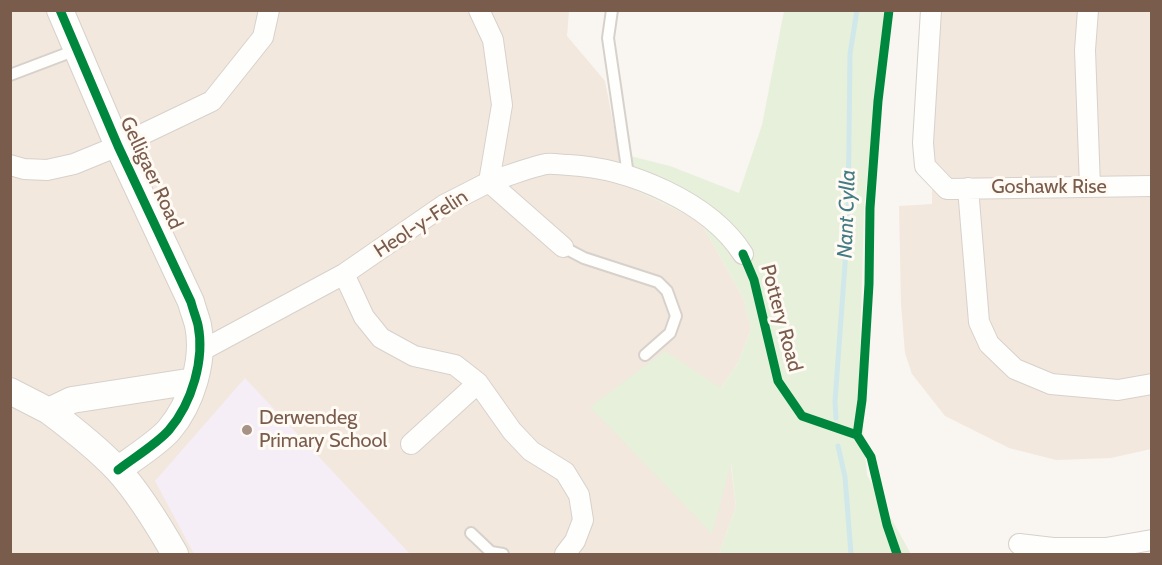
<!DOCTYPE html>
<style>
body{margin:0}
#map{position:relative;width:1162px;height:565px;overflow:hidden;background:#f9f5f0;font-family:Cabin,sans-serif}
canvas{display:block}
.frame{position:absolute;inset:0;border:12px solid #7a5c4d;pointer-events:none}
</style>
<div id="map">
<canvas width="1162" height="565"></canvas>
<div class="frame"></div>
</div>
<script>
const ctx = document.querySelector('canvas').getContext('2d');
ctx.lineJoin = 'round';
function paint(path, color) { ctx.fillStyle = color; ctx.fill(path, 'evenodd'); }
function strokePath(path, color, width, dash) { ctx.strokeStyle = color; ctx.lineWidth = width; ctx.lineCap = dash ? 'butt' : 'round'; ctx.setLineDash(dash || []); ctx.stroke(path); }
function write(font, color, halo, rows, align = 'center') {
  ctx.font = font + ' Cabin,sans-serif'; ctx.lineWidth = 6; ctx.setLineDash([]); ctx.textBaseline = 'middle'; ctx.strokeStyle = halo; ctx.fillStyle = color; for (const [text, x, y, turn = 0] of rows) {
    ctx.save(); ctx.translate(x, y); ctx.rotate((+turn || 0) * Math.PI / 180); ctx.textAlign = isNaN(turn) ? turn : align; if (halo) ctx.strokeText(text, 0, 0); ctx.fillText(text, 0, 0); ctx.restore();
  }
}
paint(new Path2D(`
 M10 11H569L567 36 605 81 625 185 700 221 743 297 751 329 738 363 721 388 736 507 719 554H11Z
 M940 11H1151V449L1111 458 1056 460 1009 448 945 416 912 374 905 353 901 304 899 206 932 204V163Z`), '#f2e8de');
paint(new Path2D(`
 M245 378 410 554H194L155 481Z`), '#f6eef6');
paint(new Path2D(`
 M784 11H884L864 209 859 382 867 475 911 554H719L736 507 731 463 712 534 590 407 665 351 721 388 738 363 751 329 743 297 700 221 625 185 618 153 670 166 739 193 762 125Z`), '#e7f0db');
strokePath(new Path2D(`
 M836 418 835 401 848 223 850 54 857 10
 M838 446 845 477 851 554`), '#d0e8ea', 5);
const service = new Path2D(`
 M612 10 608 38 628 175
 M10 75 76 50
 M563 247 584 258 658 282 667 291 676 316 670 333 645 355
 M471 533 491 552 503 554`);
const minor = new Path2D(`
 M931 10 923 143 925 166 947 189 1152 186
 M1088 10 1085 50 1090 187
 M10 165 24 169 47 170 74 164 118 146 212 101 263 37 269 10
 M489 182C508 176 527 168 546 164 553 163 562 165 569 165 629 168 710 202 743 254
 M489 182 563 247
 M968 188 979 322 989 344 1015 369 1051 384 1118 390 1152 384
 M344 274 364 317 381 338 414 356 455 365 478 383 512 431 531 451 565 472 579 495 583 520 575 541 565 554
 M199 352 344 274 444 205 489 182 502 105 493 40 479 10
 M411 444 478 383
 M1019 544 1053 548H1106L1152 540`);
const tertiary = new Path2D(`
 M60 10 118 146 191 302C193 310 196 317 198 325 205 359 192 403 169 430 158 443 132 459 118 470
 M10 391 49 411 72 400 194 381
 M49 411C73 429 96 447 117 469 139 493 159 526 175 554`);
strokePath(service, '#d7d1cb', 14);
strokePath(minor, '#d7d1cb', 22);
strokePath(tertiary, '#d7d1cb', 28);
strokePath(service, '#fefefd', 10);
strokePath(minor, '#fefefd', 20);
strokePath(tertiary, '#fefefd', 26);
strokePath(new Path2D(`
 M60 10 118 146 191 302C193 310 196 317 198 325 205 359 192 403 169 430 158 443 132 459 118 470
 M743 254 754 280 778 381 802 416 857 435 871 457 887 525 897 554
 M857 435 862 400 869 284 870 208 878 101 889 10`), '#00873e', 9);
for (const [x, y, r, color] of [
 [247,430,6,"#a69286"]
]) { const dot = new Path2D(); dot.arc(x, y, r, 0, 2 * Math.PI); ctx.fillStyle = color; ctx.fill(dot); strokePath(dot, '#fffaf3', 2); }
write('20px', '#7a5c4d', '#fffaf3', [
 ["Gelligaer Road",151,173,65],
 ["Goshawk Rise",1049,187],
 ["Heol-y-Felin",421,224,-33],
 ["Pottery Road",781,318,75]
]);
write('20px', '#7a5c4d', '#fffaf3', [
 ["Derwendeg",259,418],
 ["Primary School",259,441]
], 'left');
write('italic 21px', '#437c86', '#fffaf3', [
 ["Nant Cylla",847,214,-88]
]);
</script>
